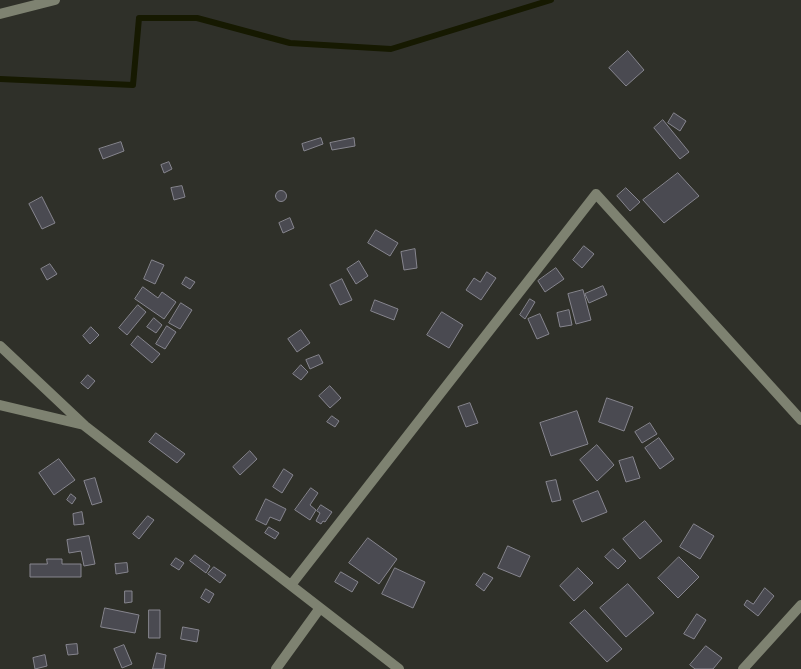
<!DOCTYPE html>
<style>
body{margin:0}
canvas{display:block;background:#2f3029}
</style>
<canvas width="801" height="669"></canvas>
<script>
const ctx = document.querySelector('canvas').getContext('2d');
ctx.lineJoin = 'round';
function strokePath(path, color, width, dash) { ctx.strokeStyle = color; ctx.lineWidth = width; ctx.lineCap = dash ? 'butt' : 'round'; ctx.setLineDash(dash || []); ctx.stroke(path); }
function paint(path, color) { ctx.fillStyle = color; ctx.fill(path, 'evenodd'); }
strokePath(new Path2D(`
 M0 79 133 85 139 18H197L290 43 391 49 551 0`), '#161901', 6);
const building = new Path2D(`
 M628 51 644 70 626 86 609 68Z
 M674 113 686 121 680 131 668 123Z
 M663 120 689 152 680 159 654 128Z
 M321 138 323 144 304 151 302 144Z
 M354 138 355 146 332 150 330 143Z
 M121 142 124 151 103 159 99 149Z
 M169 162 172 169 164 173 161 165Z
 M678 173 699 196 664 223 643 200Z
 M182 186 185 197 174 200 171 188Z
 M626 188 640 202 630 211 617 196Z
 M275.5 196a5.5 5.5 0 1 1 11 0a5.5 5.5 0 1 1-11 0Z
 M42 197 55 223 42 229 29 204Z
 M290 218 294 228 283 233 279 223Z
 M376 230 398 243 390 256 368 243Z
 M584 246 594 254 582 268 573 260Z
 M415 249 417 268 404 270 401 252Z
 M152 260 164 265 155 284 144 279Z
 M359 261 368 276 356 284 347 269Z
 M50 264 57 274 47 280 41 269Z
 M556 268 564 279 545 292 538 281Z
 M487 272 496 278 481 300 466 290 474 278 480 282Z
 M186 277 195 282 190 289 182 284Z
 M342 279 352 300 340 305 330 285Z
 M603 286 607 295 589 303 585 294Z
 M143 287 158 298 162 292 176 302 164 319 135 299Z
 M583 290 591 320 576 324 568 294Z
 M530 299 535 302 525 319 520 315Z
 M375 300 398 309 394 320 371 311Z
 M181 303 192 310 180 329 169 323Z
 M138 305 146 312 127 335 119 328Z
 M569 310 572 325 560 327 557 313Z
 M442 312 463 325 449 348 427 335Z
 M540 314 549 334 537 339 528 319Z
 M154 318 162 325 156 333 147 327Z
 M167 326 176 332 165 349 156 344Z
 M91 327 99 335 90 344 83 336Z
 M301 330 310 343 297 352 288 339Z
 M138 336 160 354 152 363 131 345Z
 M319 355 323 363 310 369 306 360Z
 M301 365 308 372 301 380 293 374Z
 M88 375 95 381 88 389 81 383Z
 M330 386 341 398 330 408 319 396Z
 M607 398 633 407 624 431 599 422Z
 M470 403 478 423 466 427 458 407Z
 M577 411 588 444 551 456 540 423Z
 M332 416 339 421 335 427 327 422Z
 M650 423 657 434 642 443 635 432Z
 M156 433 185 454 177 463 149 442Z
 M659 438 674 459 660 469 645 448Z
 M597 445 614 465 597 481 580 460Z
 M250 451 257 459 240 475 233 467Z
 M633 457 640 478 626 482 619 461Z
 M59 459 75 480 54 495 39 473Z
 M284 469 293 475 282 493 273 487Z
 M95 478 102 502 92 505 84 481Z
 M556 480 561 500 552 502 546 482Z
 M311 488 318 493 310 505 316 510 310 520 295 510Z
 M598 491 607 512 582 522 573 501Z
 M71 494 76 498 72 504 67 500Z
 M266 499 286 509 280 521 270 517 266 525 256 520Z
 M321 505 332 512 325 522 323 521 321 524 316 521 320 513 317 511Z
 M82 512 84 524 74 525 73 514Z
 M148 516 154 520 139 539 133 534Z
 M645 521 662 541 640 559 623 539Z
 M694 524 714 536 700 559 680 547Z
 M269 527 279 533 275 539 265 533Z
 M89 536 95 564 84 566 81 551 69 553 67 540Z
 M368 538 397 559 379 584 349 563Z
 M508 546 530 556 520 577 498 568Z
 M613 549 626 561 618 569 605 557Z
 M195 555 210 566 206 573 190 561Z
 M679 557 699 577 678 598 658 578Z
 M176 558 184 563 179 570 171 565Z
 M47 559H62V564H81V577H30V564H47Z
 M127 563 128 572 116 574 115 564Z
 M214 567 226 575 220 583 208 574Z
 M395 568 425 582 413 608 382 594Z
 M578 568 593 583 574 601 560 586Z
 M341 572 358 582 352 592 335 582Z
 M484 573 493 578 484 591 476 585Z
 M628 584 654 613 626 637 600 608Z
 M765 588 774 596 758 616 744 605 747 600 753 604Z
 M206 589 214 594 209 603 201 598Z
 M125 591H132V602L125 603Z
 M105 608 139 615 135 633 101 627Z
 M149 610H160V638H149Z
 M585 610 622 649 607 662 570 623Z
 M697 614 706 620 694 639 684 634Z
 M183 627 199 630 197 642 181 639Z
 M77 644 78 654 68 655 66 645Z
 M124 645 132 664 122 668 114 649Z
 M706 646 722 658 713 669H695L690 665Z
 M157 653 166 655 164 669H153Z
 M45 655 47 666 35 669 33 658Z`);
paint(building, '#4a4a51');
strokePath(building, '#86858e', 1);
strokePath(new Path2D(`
 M0 14 55 0
 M0 346 85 426 399 669
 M0 405 84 425
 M291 585 596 194 801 420
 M276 669 320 608
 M743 669 801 605`), '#7e8271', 10);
</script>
